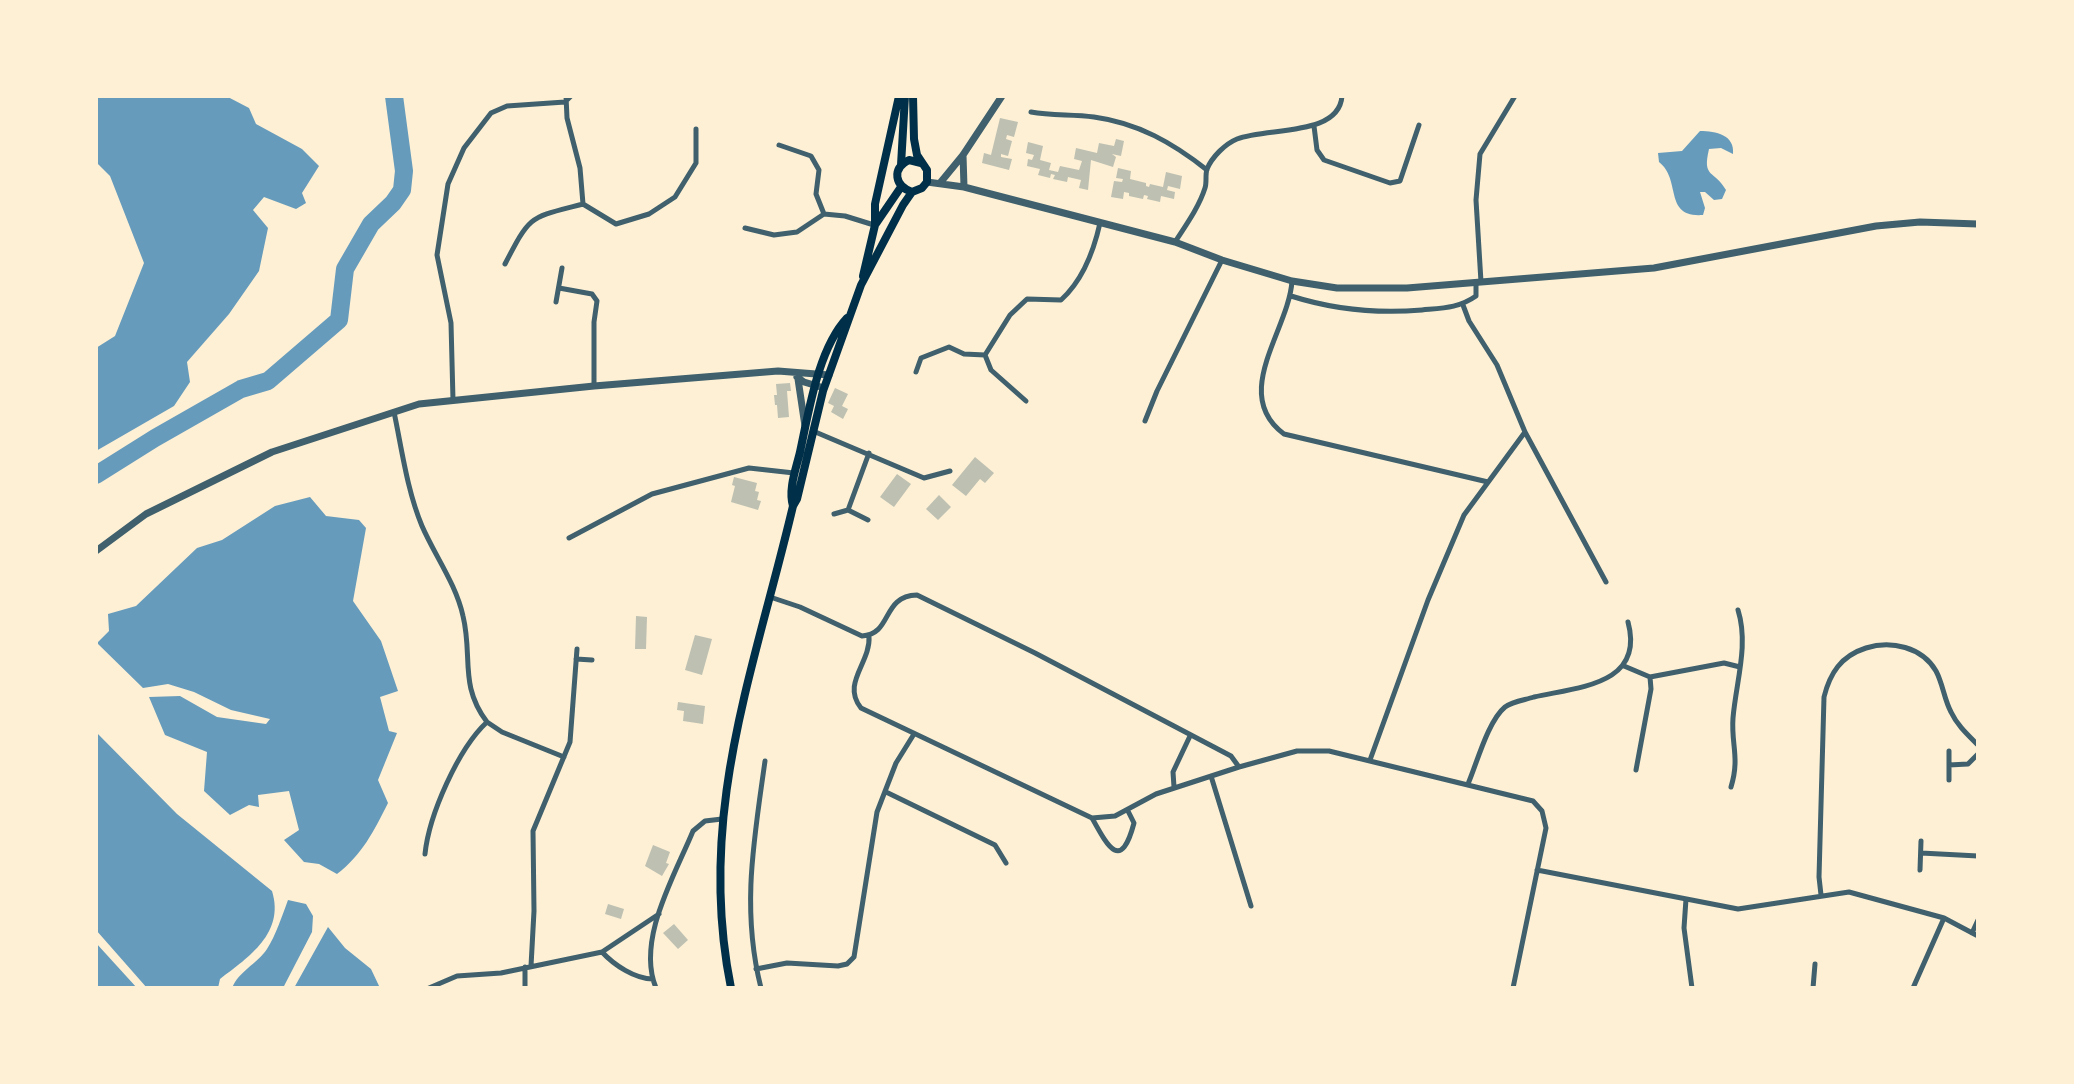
<!DOCTYPE html>
<style>
body{margin:0}
#map{position:relative;width:2074px;height:1084px;overflow:hidden;background:#fdf0d5;font-family:Manrope,sans-serif}
canvas{display:block}
.frame{position:absolute;inset:0;border:98px solid #fdf0d5;pointer-events:none}
</style>
<div id="map">
<canvas width="2074" height="1084"></canvas>
<div class="frame"></div>
</div>
<script>
const ctx = document.querySelector('canvas').getContext('2d');
ctx.lineJoin = 'round';
function paint(path, color) { ctx.fillStyle = color; ctx.fill(path, 'evenodd'); }
function strokePath(path, color, width, dash) { ctx.strokeStyle = color; ctx.lineWidth = width; ctx.lineCap = dash ? 'butt' : 'round'; ctx.setLineDash(dash || []); ctx.stroke(path); }
paint(new Path2D(`
 M96 96H226L249 108 256 124 302 149 319 166 302 193 306 203 296 209 264 197 253 210 268 228 259 271 229 314 187 362 190 382 174 406 96 451V348L115 336 144 263 110 176 96 162Z
 M1700 131C1716 131 1735 135 1733 154L1721 148 1709 149C1702 179 1714 169 1726 190L1722 199 1714 200 1705 192H1700L1705 208 1703 215C1663 218 1682 180 1659 162L1658 153 1682 151Z
 M310 497 326 516 359 520 366 528 353 601 381 641 398 691 380 697 389 731 397 733 378 780 388 803C374 831 362 855 337 874L319 864 304 862 284 840 299 830 289 791 258 795 259 807 249 805 230 815 204 791 207 752 165 735 149 697 180 696 217 717 266 724 270 719 231 710 194 692 168 684 143 688 97 643 109 631 108 614 136 606 197 548 222 540 275 506Z
 M96 732 177 814 272 891C285 933 249 957 220 979L218 988H147L96 930Z
 M288 900 306 904 313 916 312 932 283 988H232C239 971 257 964 267 949 276 935 282 916 288 900Z
 M328 927 345 948 371 969 380 988H294Z
 M96 943 137 988H96Z`), '#669bbc');
strokePath(new Path2D(`
 M96 475 155 438 241 389 268 381 339 320 345 269 371 224 393 203 402 190 404 171 394 96`), '#669bbc', 18);
paint(new Path2D(`
 M1000 118 1018 122 1014 137 1007 135 1006 139 1012 141 1008 156 1001 154V157L1012 159 1009 170 982 163 984 153 991 155Z
 M1116 139 1124 141 1121 156 1112 154 1116 157 1113 167 1091 160 1088 190 1079 188 1081 180 1068 177 1067 182 1053 179 1055 175 1051 174 1050 178 1038 175 1040 169 1027 166 1028 159 1032 160 1034 155 1026 153 1028 142 1043 146 1040 160 1051 163 1049 170 1058 172 1060 166 1079 170 1082 161 1074 159 1076 148 1097 153 1099 143 1114 146Z
 M1118 168 1131 171 1130 179 1146 183V186L1149 187 1150 184 1163 187 1166 172 1182 176 1180 189 1168 186 1167 190 1175 192 1174 199 1161 196 1160 202 1147 199 1148 196 1144 195 1143 199 1129 196V193L1124 192 1123 199 1111 197 1114 181 1122 182 1123 179 1116 178Z
 M790 383 791 391H787L789 417 778 418 777 405H775L774 395H777L776 384Z
 M835 388 848 394 842 406 848 409 843 419 831 412 834 406 828 403Z
 M975 457 994 473 985 483 980 479 966 496 952 485Z
 M897 474 911 484 894 507 880 497Z
 M734 477 757 483 755 491 759 492 757 500 761 501 758 510 731 502 735 486 732 485Z
 M939 495 951 507 938 520 926 509Z
 M636 616 647 617 646 649H635Z
 M695 635 712 639 702 675 685 670Z
 M678 702 705 706 703 724 683 721 684 711 677 710Z
 M653 845 670 852 666 863 669 864 662 876 645 866Z
 M608 904 624 909 621 919 605 914Z
 M674 924 688 940 678 949 663 933Z`), '#bec0b2');
strokePath(new Path2D(`
 M566 96 567 118 580 168 583 204 616 224 649 214 675 197 696 163V129
 M1031 112C1052 116 1072 114 1094 117 1138 123 1173 143 1207 170
 M1314 126 1317 150 1324 160 1390 183 1400 181 1419 125
 M779 145 811 156 819 170 816 194 824 214
 M745 228 774 235 797 232 824 214 845 216 874 225
 M1175 242C1186 225 1199 207 1205 188 1207 182 1205 175 1207 169 1212 157 1225 144 1237 139 1267 127 1339 137 1342 96
 M505 264C531 214 529 218 583 204
 M1292 281C1289 330 1230 394 1284 434L1488 482
 M1481 282 1476 200 1480 154 1515 96
 M559 288 592 294 597 301 594 322V386
 M1291 296C1335 310 1376 314 1422 310 1443 308 1459 308 1476 296V283
 M556 302 562 268
 M1463 305 1469 321 1497 365 1525 432 1606 582
 M916 372 921 358 949 347 964 354 985 355
 M453 400 451 323 437 255 448 184 464 148 491 113 507 106 565 102 571 96
 M1026 401 991 370 985 355 1010 315 1027 299 1061 300C1082 281 1094 250 1100 223
 M394 412C402 450 407 490 422 526 435 556 456 584 463 616 473 657 459 685 487 722 458 749 429 815 425 854
 M1145 421 1157 391 1222 260
 M813 431 924 478 950 471
 M834 514 848 510
 M868 520 848 510 869 453
 M569 538 652 494 749 468 794 473
 M770 597 800 607 862 636C893 634 881 596 917 595L1035 653 1231 756 1239 767 1297 751H1329L1533 801 1542 811 1546 828 1513 988
 M869 636C871 663 841 683 861 708L1092 818 1115 816 1156 794 1239 767
 M576 659 592 660
 M1624 666 1650 677 1724 663 1740 667
 M487 722 502 732 564 757
 M1370 760 1428 600 1464 515 1525 432
 M1949 765 1968 764 1978 754
 M1636 770 1651 689 1650 677
 M1211 776 1251 906
 M1949 780V751
 M1468 784C1477 763 1488 721 1505 707 1513 701 1525 700 1534 697 1578 687 1645 685 1628 622
 M1174 787 1173 772 1190 736
 M1731 787C1740 757 1731 745 1733 718 1736 682 1749 645 1738 610
 M886 792 995 845 1006 863
 M1092 818C1108 847 1121 872 1134 823L1128 811
 M1921 853 1978 856
 M1537 870 1738 909 1849 892 1944 918 1978 936
 M1920 870 1921 841
 M1821 895 1819 877 1824 697C1830 673 1841 656 1866 648 1891 640 1922 647 1936 671 1943 684 1944 699 1951 712 1957 725 1968 735 1978 745
 M1686 899 1684 928 1692 988
 M1972 933 1978 920
 M602 952C614 965 635 979 653 979
 M531 966 534 911 533 831 570 742 577 649
 M525 967V988
 M756 969 787 963 838 966 847 964 854 957 877 812 896 763 914 734
 M429 988 457 976 501 973 602 952 659 914
 M656 988C636 940 675 875 693 831L705 821 722 819
 M761 988C741 909 754 840 765 761
 M1813 988 1815 964
 M1913 988 1944 918`), '#3f606c', 5);
strokePath(new Path2D(`
 M963 155 964 187
 M927 182 964 187 1175 242 1222 260 1292 281 1337 288H1407L1654 268 1876 226 1920 222 1978 224
 M940 183 963 155 1002 96
 M797 377 804 382 824 388
 M798 379 805 426
 M96 551 146 514 272 452 419 404 594 386 778 371 829 375`), '#3f606c', 7);
strokePath(new Path2D(`
 M901 165 905 96
 M912 192C895 186 891 169 909 160L921 163
 M875 225 901 187
 M863 276 875 225V204L899 96
 M793 506C788 489 796 469 800 452 809 411 818 349 847 318
 M731 988C696 815 754 671 793 506L797 499 823 391 861 285 903 205 912 192 922 188 927 182V170L917 155 914 139 913 96`), '#003049', 8);
</script>
